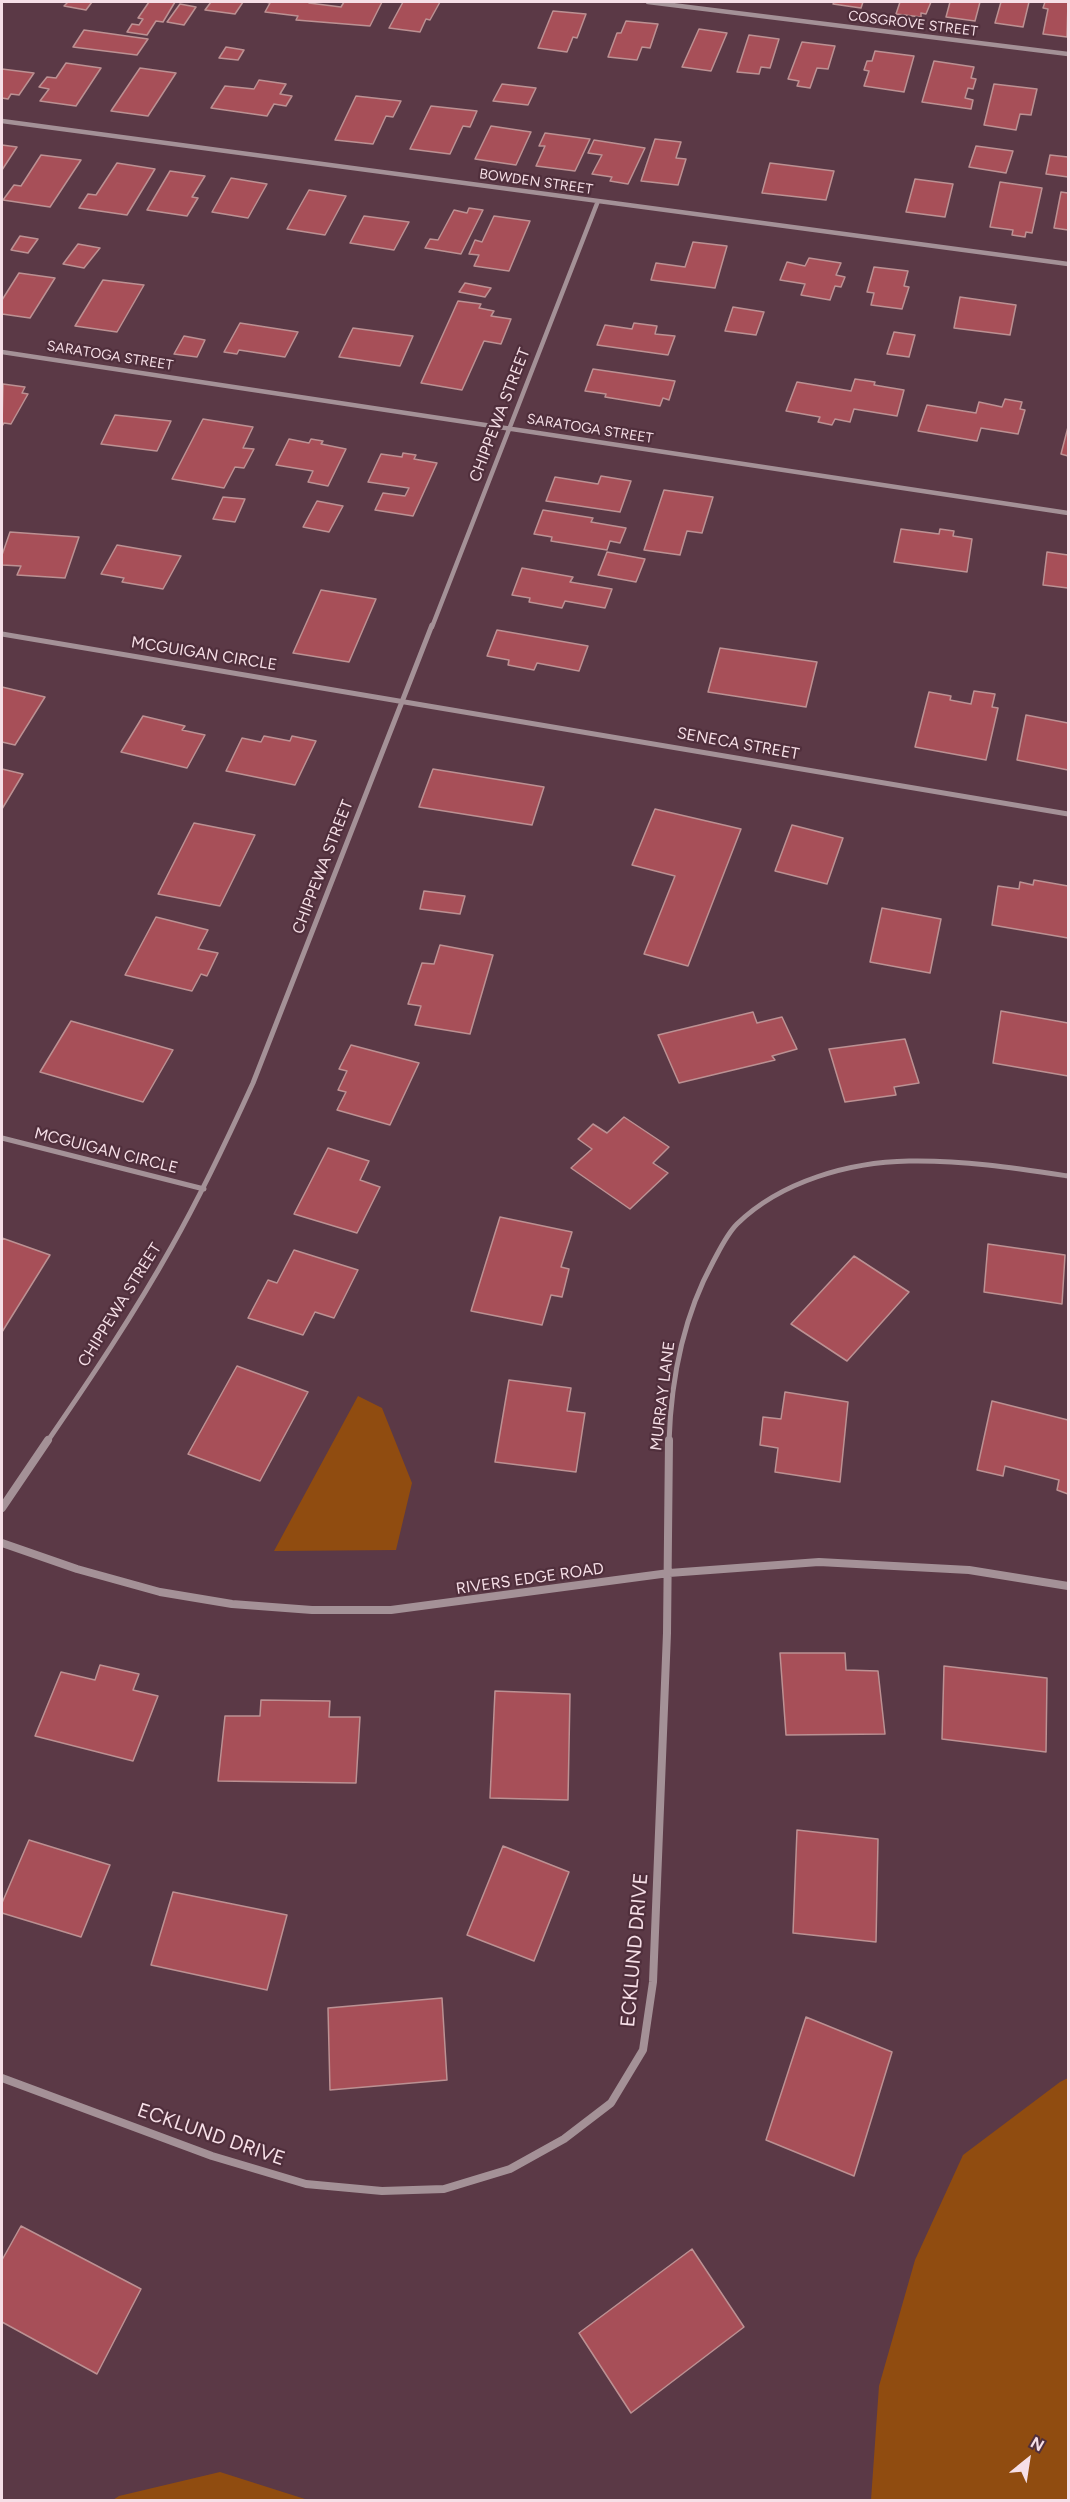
<!DOCTYPE html>
<style>
body{margin:0}
#map{position:relative;width:1070px;height:2502px;overflow:hidden;background:#5b3946;font-family:Figtree,sans-serif}
canvas{display:block}
.frame{position:absolute;inset:0;border:3px solid #f6dfe7;pointer-events:none}
.north{position:absolute;left:998px;top:2430px;width:60px;height:60px;-webkit-text-stroke:4px #502f3c;paint-order:stroke;rotate:30deg;font-size:16px;font-weight:700;line-height:24px;text-align:center;color:#f6dfe7}
.north::after{content:'';display:block;margin:auto;width:21px;height:27px;background:#f6dfe7;clip-path:polygon(50% 0,100% 100%,50% 72%,0 100%)}
</style>
<div id="map">
<canvas width="1070" height="2502"></canvas>
<div class="frame"></div>
<div class="north">N</div>
</div>
<script>
const ctx = document.querySelector('canvas').getContext('2d');
ctx.lineJoin = 'round';
function paint(path, color) { ctx.fillStyle = color; ctx.fill(path, 'evenodd'); }
function strokePath(path, color, width, dash) { ctx.strokeStyle = color; ctx.lineWidth = width; ctx.lineCap = dash ? 'butt' : 'round'; ctx.setLineDash(dash || []); ctx.stroke(path); }
function write(font, color, halo, rows, align = 'center') {
  ctx.font = font + ' Figtree,sans-serif'; ctx.lineWidth = 4.5; ctx.setLineDash([]); ctx.textBaseline = 'middle'; ctx.strokeStyle = halo; ctx.fillStyle = color; for (const [text, x, y, turn = 0] of rows) {
    ctx.save(); ctx.translate(x, y); ctx.rotate((+turn || 0) * Math.PI / 180); ctx.textAlign = isNaN(turn) ? turn : align; if (halo) ctx.strokeText(text, 0, 0); ctx.fillText(text, 0, 0); ctx.restore();
  }
}
paint(new Path2D(`
 M358 1396 382 1408 412 1483 396 1550 274 1551Z
 M1068 2078V2500H871L879 2386 915 2260 963 2155 1060 2082Z
 M220 2472 308 2500H113L119 2496Z`), '#904c10');
const building = new Path2D(`
 M68 2H92L86 10 64 6Z
 M149 2H175L163 22 156 21 147 35 127 32 132 24 139 25 143 19 138 18Z
 M211 2H243L235 14 205 10Z
 M266 2H310L309 3 341 7 344 2H382L370 26 296 20 298 16 265 12 270 3Z
 M403 2H440L430 20 426 19 420 32 389 28Z
 M834 2H863L861 8 833 4Z
 M900 2H931L926 14 921 13V17L896 14Z
 M950 2H980L975 21 946 17Z
 M1001 2H1029L1023 27 995 23Z
 M1045 2H1068L1067 37 1043 34 1048 9 1043 8Z
 M180 4 196 7 184 25 167 22Z
 M553 11 586 14 577 38 573 37 567 52 538 48Z
 M626 21 658 24 650 48 642 47 637 60 608 57 617 33H621Z
 M699 29 727 33 711 71 682 67Z
 M84 30 148 39 137 55 73 47Z
 M749 35 779 39 770 68 761 67 759 74 737 72Z
 M802 42 835 46 828 69 817 68 810 88 797 86 799 81 788 79Z
 M226 47 244 50 238 60 219 58Z
 M875 51 914 56 904 92 864 86 869 71 864 70 867 61H872Z
 M934 61 974 67 971 78 976 79 973 89 968 88 965 98 973 100 971 109 922 102Z
 M66 63 101 68 76 106 40 101 49 89 39 87 47 77 56 78Z
 M140 68 176 73 148 116 111 111Z
 M2 69 34 73 19 95 11 94 8 99 2 98Z
 M259 80 286 84 280 94 292 96 286 106 274 104 267 116 211 108 225 86 254 89Z
 M502 84 536 88 528 105 493 101Z
 M994 84 1037 89 1031 115 1020 114 1016 130 984 125Z
 M356 96 401 101 393 117 386 116 373 144 335 140Z
 M431 106 477 111 470 127 463 126 450 154 410 149Z
 M491 126 531 132 516 165 475 159Z
 M545 133 590 139 575 171 536 166 545 146H539Z
 M655 139 681 142 676 158 686 159 678 185 641 181Z
 M594 140 645 148 628 184 610 181 612 177 592 174 602 155 588 153Z
 M2 145 17 147 2 170Z
 M976 146 1013 151 1006 173 969 167Z
 M41 155 81 160 50 207 3 200 14 185 21 186Z
 M1050 155 1068 157V177L1046 174Z
 M117 163 155 169 127 215 79 208 88 194 96 195Z
 M770 163 834 171 826 200 762 193Z
 M170 171 205 176 192 197 198 198 187 216 147 210Z
 M231 178 267 184 248 218 212 212Z
 M915 179 953 184 945 217 906 212Z
 M1000 182 1042 188 1032 233 1026 232 1025 237 1012 235 1013 230 990 227Z
 M309 190 346 196 325 235 287 229Z
 M1061 192 1068 193V230L1054 228Z
 M469 208 483 210 461 254 425 248 430 239 438 240 454 210 467 213Z
 M364 216 409 222 394 250 350 243Z
 M494 216 530 221 509 271 474 266 479 255 469 254 475 240 482 242Z
 M20 236 38 239 28 253 11 250Z
 M693 242 727 246 715 288 651 280 656 263 685 267Z
 M78 244 100 248 84 268 63 264Z
 M809 258 841 263 836 275 845 277 841 287 835 286 830 300 801 295 805 284 780 280 787 262 805 266Z
 M874 267 908 271 904 286 909 287 902 309 871 305 874 293 867 292Z
 M19 273 55 278 30 318 2 314V300Z
 M103 280 144 285 117 332 75 326Z
 M465 283 491 288 485 297 459 292Z
 M960 297 1016 305 1010 335 954 328Z
 M458 301 481 304 479 308 494 311 491 316 511 319 501 344 484 341 462 390 421 383Z
 M733 307 764 312 756 335 725 331Z
 M240 323 298 332 285 357 239 350 237 354 224 352Z
 M634 323 657 326 655 334 675 336 668 355 597 345 605 325 632 329Z
 M353 328 413 336 400 366 339 357Z
 M894 332 915 335 909 357 887 354Z
 M184 336 205 340 197 357 174 354Z
 M593 369 675 381 669 400 663 398 660 406 605 397 606 394 585 391Z
 M855 379 875 382 874 385 904 390 897 416 854 409 850 422 835 419 832 425 818 422 820 417 786 411 797 382 851 391Z
 M3 384 25 387 22 393 28 394 11 424 4 423 2 426Z
 M1005 399 1022 402 1020 409 1025 410 1018 434 981 428 977 441 918 431 927 405 976 413 979 402 1002 407Z
 M115 415 171 421 157 451 101 444Z
 M203 419 253 427 243 448 254 449 244 468 235 467 224 488 172 479Z
 M1068 427V456L1061 454Z
 M289 439 309 443 311 439 323 441 321 444 346 449 328 486 308 482 313 471 276 465Z
 M403 453 416 455 414 459 437 463 413 516 375 510 383 493 405 496 409 488 368 482 381 454 402 457Z
 M601 476 631 481 620 512 546 501 555 477 598 484Z
 M664 490 713 497 702 533 687 531 680 555 644 550Z
 M223 497 245 499 235 522 213 519Z
 M317 501 343 506 329 532 303 527Z
 M543 510 593 518 591 522 626 528 620 543 610 541 607 550 551 541 552 537 534 534Z
 M901 529 939 534 940 529 954 531 953 536 972 539 967 572 894 562Z
 M10 532 79 537 65 578 17 575 21 566 2 565V555Z
 M117 545 181 556 163 589 122 582 124 578 101 574Z
 M607 552 645 559 636 582 598 575Z
 M1047 552 1068 555V588L1043 585Z
 M522 568 573 577 570 582 612 589 605 608 565 601 562 608 529 602 530 598 512 595Z
 M321 590 376 599 349 662 293 653Z
 M497 630 588 646 579 671 537 663 534 670 508 665 509 660 487 656Z
 M720 648 817 662 806 707 708 692Z
 M2 687 45 697 15 745 2 742Z
 M974 691 995 694 992 707 998 708 986 760 915 747 929 692 951 696 950 700 971 704Z
 M1026 715 1068 723V770L1017 760Z
 M143 716 185 726 182 730 205 735 187 768 121 752Z
 M264 736 290 741 292 736 316 741 295 785 226 771 242 738 261 742Z
 M2 769 23 774 2 809Z
 M433 769 544 787 532 825 419 807Z
 M655 809 741 829 688 966 644 954 675 876 632 865Z
 M194 823 255 835 220 906 158 894Z
 M792 825 843 838 827 884 775 871Z
 M1034 880 1068 886V938L992 925 998 886 1019 889 1020 882 1033 885Z
 M424 891 465 896 460 914 420 909Z
 M882 908 941 919 930 973 870 962Z
 M156 917 208 930 198 949 218 953 207 976 201 974 192 991 125 975Z
 M440 945 493 955 470 1034 415 1025 421 1006 408 1004 422 963 434 964Z
 M1001 1011 1068 1023V1076L993 1063Z
 M753 1012 757 1023 782 1017 797 1049 772 1056 775 1060 679 1083 658 1035Z
 M71 1021 173 1050 143 1102 40 1072Z
 M905 1039 919 1083 894 1087 896 1095 845 1102 829 1049Z
 M351 1045 419 1063 390 1125 337 1110 346 1092 338 1090 347 1071 339 1069Z
 M624 1117 669 1147 653 1163 668 1173 630 1209 571 1168 592 1149 578 1139 593 1124 607 1133Z
 M328 1148 369 1161 360 1180 380 1187 357 1233 294 1214Z
 M500 1217 572 1232 561 1267 569 1269 562 1297 551 1295 542 1325 471 1311Z
 M2 1238 50 1255 2 1332Z
 M988 1244 1065 1255 1062 1304 984 1292Z
 M294 1250 358 1270 334 1318 315 1312 303 1335 248 1318 268 1280 277 1283Z
 M854 1256 909 1292 847 1361 791 1324Z
 M237 1366 308 1392 260 1481 188 1454Z
 M509 1380 571 1388 567 1411 585 1413 576 1472 495 1462Z
 M785 1392 848 1402 840 1482 775 1472 778 1448 760 1445 763 1417 781 1419Z
 M992 1401 1068 1420V1494L1057 1490 1059 1480 1005 1466 1003 1476 977 1470Z
 M780 1653H845L846 1670 878 1671 885 1734 786 1735Z
 M100 1665 139 1674 133 1690 158 1696 133 1761 35 1736 61 1672 95 1680Z
 M944 1666 1047 1678 1046 1752 942 1739Z
 M495 1691 570 1694 568 1800 490 1798Z
 M261 1700 330 1701 329 1717H360L356 1783 218 1781 225 1716H260Z
 M797 1830 878 1839 876 1942 793 1933Z
 M29 1840 110 1865 81 1937 2 1913V1903Z
 M503 1846 569 1872 534 1961 467 1935Z
 M173 1892 287 1915 267 1990 151 1965Z
 M442 1998 447 2080 330 2090 328 2008Z
 M806 2017 892 2052 854 2176 766 2140Z
 M21 2226 141 2289 97 2374 2 2322V2260Z
 M692 2249 744 2327 631 2413 579 2333Z`);
paint(building, '#a74f58');
strokePath(building, '#bc9193', 1.5);
strokePath(new Path2D(`
 M648 2 1068 54
 M2 121 1068 264
 M2 352 1068 513
 M432 627 598 201`), '#a49197', 4.5);
strokePath(new Path2D(`
 M2 634 1068 814
 M2 1138 204 1189
 M47 1442C91 1378 134 1314 172 1246 202 1193 228 1138 253 1083L432 625
 M669 1442C671 1379 683 1317 713 1262 720 1249 727 1234 737 1224 781 1181 850 1162 909 1161 963 1160 1015 1168 1068 1176`), '#a49197', 5);
strokePath(new Path2D(`
 M2 1508 48 1440
 M2 1543 77 1569 160 1592 232 1604 312 1610H391L669 1573 819 1562 969 1570 1068 1586
 M2 2078 212 2156 306 2184 382 2191 444 2189 510 2169 564 2139 611 2103 643 2050 653 1982 667 1633 669 1440`), '#a49197', 8);
write('14px', '#f6dfe7', '#502f3c', [
 ["COSGROVE STREET",913,24,7],
 ["BOWDEN STREET",536,182,8],
 ["SARATOGA STREET",110,356,9],
 ["SARATOGA STREET",590,429,9]
]);
write('16px', '#f6dfe7', '#502f3c', [
 ["CHIPPEWA STREET",500,415,-69],
 ["MCGUIGAN CIRCLE",204,654,9],
 ["SENECA STREET",738,744,10],
 ["CHIPPEWA STREET",323,867,-69],
 ["MCGUIGAN CIRCLE",106,1151,14],
 ["CHIPPEWA STREET",120,1305,-58],
 ["MURRAY LANE",663,1396,-83],
 ["RIVERS EDGE ROAD",530,1579,-8]
]);
write('20px', '#f6dfe7', '#502f3c', [
 ["ECKLUND DRIVE",635,1950,-85],
 ["ECKLUND DRIVE",211,2135,19]
]);
</script>
